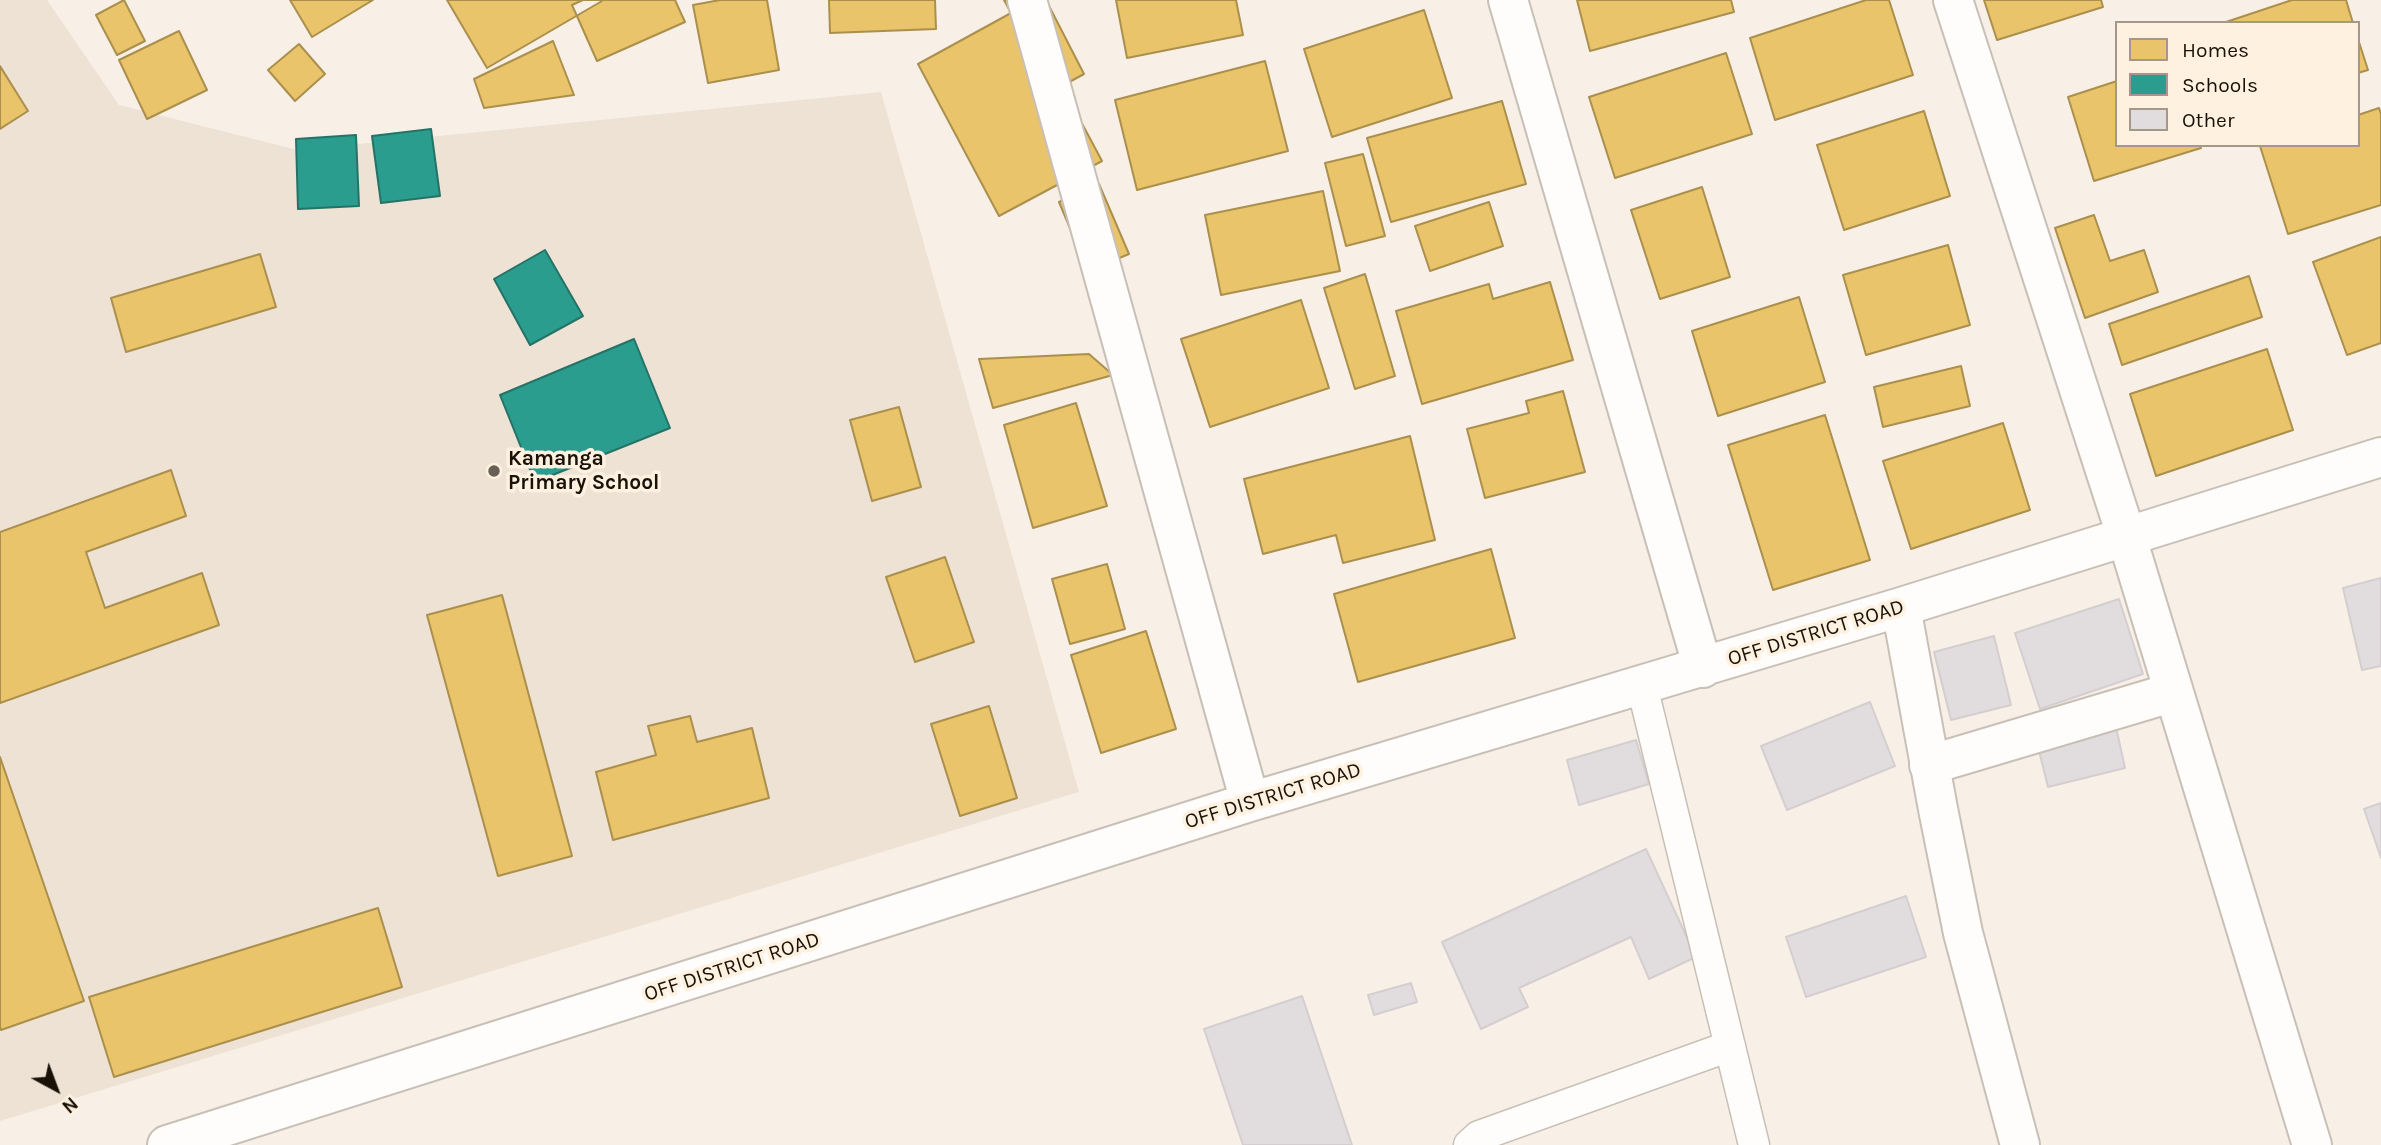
<!DOCTYPE html>
<style>
body{margin:0}
#map{position:relative;width:2381px;height:1145px;overflow:hidden;background:#f8f0e7;font-family:Karla,sans-serif}
canvas{display:block}
.legend{position:absolute;left:2115px;top:21px;width:245px;height:126px;box-sizing:border-box;background:#fff1e0;border:2px solid #a3988a;margin:0;padding:9px 12px;list-style:none;font-size:21px;color:#191208}
.legend li{display:flex;align-items:center;gap:14px;height:35px}
.legend b{width:35px;border:2px solid #a3988a}
.north{position:absolute;left:21px;top:1054px;width:70px;height:70px;-webkit-text-stroke:5px #fff1e0;paint-order:stroke;rotate:139deg;font-size:19px;font-weight:700;line-height:28px;text-align:center;color:#191208}
.north::after{content:'';display:block;margin:auto;width:24px;height:32px;background:#191208;clip-path:polygon(50% 0,100% 100%,50% 72%,0 100%)}
</style>
<div id="map">
<canvas width="2381" height="1145"></canvas>
<ul class="legend">
<li><b style="height:19px;background:#e9c46a"></b>Homes</li>
<li><b style="height:19px;background:#2a9d8f"></b>Schools</li>
<li><b style="height:19px;background:#e1dcde"></b>Other</li>
</ul>
<div class="north">N</div>
</div>
<script>
const ctx = document.querySelector('canvas').getContext('2d');
ctx.lineJoin = 'round';
function paint(path, color) { ctx.fillStyle = color; ctx.fill(path, 'evenodd'); }
function strokePath(path, color, width, dash) { ctx.strokeStyle = color; ctx.lineWidth = width; ctx.lineCap = dash ? 'butt' : 'round'; ctx.setLineDash(dash || []); ctx.stroke(path); }
function write(font, color, halo, rows, align = 'center') {
  ctx.font = font + ' Karla,sans-serif'; ctx.lineWidth = 7; ctx.setLineDash([]); ctx.textBaseline = 'middle'; ctx.strokeStyle = halo; ctx.fillStyle = color; for (const [text, x, y, turn = 0] of rows) {
    ctx.save(); ctx.translate(x, y); ctx.rotate((+turn || 0) * Math.PI / 180); ctx.textAlign = isNaN(turn) ? turn : align; if (halo) ctx.strokeText(text, 0, 0); ctx.fillText(text, 0, 0); ctx.restore();
  }
}
paint(new Path2D(`
 M0 0H47L119 105 298 150 881 92 1079 792 0 1121Z`), '#eee2d4');
const homes = new Path2D(`
 M124 0 145 41 117 55 96 15Z
 M290 0H373L312 37Z
 M447 0H601L602 1 487 68Z
 M583 0H675L685 22 597 61 572 5Z
 M720 0H767L779 70 708 83 693 5Z
 M829 0H935L936 29 830 33Z
 M1004 0H1046L1084 74 1062 86 1102 161 999 216 918 64 1011 13Z
 M1116 0H1236L1243 35 1127 58Z
 M1577 0H1731L1734 12 1590 51Z
 M1866 0H1889L1913 75 1775 120 1750 38Z
 M1984 0H2101L2103 7 1997 40Z
 M2292 0H2346L2353 23H2223Z
 M1424 10 1452 98 1332 137 1304 49Z
 M179 31 207 90 147 119 119 60Z
 M2358 39 2368 70 2358 73Z
 M553 41 574 95 484 108 474 79Z
 M299 44 325 74 295 101 268 70Z
 M1726 53 1752 134 1615 178 1589 97Z
 M1265 61 1288 151 1137 190 1115 100Z
 M0 66 28 111 0 129Z
 M2117 81V145H2200L2201 148 2094 181 2068 97Z
 M1502 101 1526 184 1391 222 1367 138Z
 M2379 108 2381 114V205L2288 234 2260 146 2358 145V115Z
 M1924 111 1950 196 1844 230 1817 145Z
 M1363 154 1385 236 1346 246 1325 163Z
 M1099 184 1129 254 1088 271 1059 202Z
 M1702 187 1730 277 1660 299 1631 210Z
 M1323 191 1340 271 1221 295 1205 215Z
 M1489 202 1503 246 1430 271 1415 226Z
 M2094 215 2110 261 2144 250 2158 292 2085 318 2055 228Z
 M2381 237V343L2347 355 2313 262Z
 M1948 245 1970 325 1866 355 1843 275Z
 M260 254 276 307 126 352 111 298Z
 M1365 274 1395 376 1355 389 1324 288Z
 M2249 276 2262 317 2122 365 2109 324Z
 M1550 282 1573 360 1422 404 1396 311 1489 284 1493 299Z
 M1799 297 1825 382 1718 416 1692 331Z
 M1301 300 1329 388 1210 427 1181 339Z
 M2267 349 2293 430 2156 476 2130 394Z
 M1089 354 1113 375 993 408 979 359Z
 M1961 366 1970 406 1883 427 1874 387Z
 M1563 391 1585 472 1485 498 1467 429 1529 413 1526 401Z
 M1076 403 1107 506 1033 528 1004 425Z
 M899 407 921 487 872 501 850 420Z
 M1825 415 1870 560 1773 590 1728 445Z
 M2003 423 2030 510 1911 549 1883 461Z
 M1410 436 1435 540 1343 563 1336 535 1263 554 1244 479Z
 M171 470 186 516 86 552 105 608 202 573 219 625 0 703V532Z
 M1491 549 1515 638 1358 682 1334 594Z
 M945 557 974 642 915 662 886 577Z
 M1107 564 1125 629 1070 644 1052 579Z
 M502 595 572 856 498 876 427 615Z
 M1146 631 1176 729 1101 753 1071 655Z
 M989 706 1017 798 960 816 931 724Z
 M690 716 697 742 752 728 769 798 613 840 596 772 656 755 648 726Z
 M0 757 84 1001 1 1030 0 1027Z
 M378 908 402 987 114 1077 89 997Z`);
paint(homes, '#e9c46a');
strokePath(homes, '#ab8f4d', 2);
const schools = new Path2D(`
 M431 129 440 196 381 203 372 136Z
 M356 135 359 206 298 209 296 139Z
 M545 250 583 316 530 345 494 279Z
 M634 339 670 428 535 482 500 395Z`);
paint(schools, '#2a9d8f');
strokePath(schools, '#257366', 2);
const building = new Path2D(`
 M2381 578V666L2362 670 2343 588Z
 M2119 599 2143 674 2040 709 2015 633Z
 M1994 636 2011 705 1951 720 1934 652Z
 M1870 702 1895 766 1787 810 1761 746Z
 M2116 727 2125 768 2048 787 2038 747Z
 M1636 740 1649 784 1579 805 1567 760Z
 M2381 803V858L2364 809Z
 M1646 849 1696 957 1649 979 1631 937 1519 988 1528 1007 1481 1029 1442 942Z
 M1906 896 1926 957 1806 997 1786 937Z
 M1411 983 1417 1002 1374 1015 1368 995Z
 M1302 996 1352 1145H1243L1204 1029Z`);
paint(building, '#e1dcde');
strokePath(building, '#d4ced0', 2);
const service = new Path2D(`
 M1642 686 1754 1145
 M1469 1145 1479 1136 1730 1046`);
const minor = new Path2D(`
 M1027 0 1250 802
 M1508 0 1703 668
 M1953 0 2127 538 2312 1145
 M1901 607 1938 809 1963 933 2020 1145
 M1929 765 2174 692
 M167 1145 1250 802 1901 607 2381 457`);
strokePath(service, '#c8c0b7', 33);
strokePath(minor, '#c8c0b7', 42);
strokePath(service, '#fefdfb', 30);
strokePath(minor, '#fefdfb', 38);
for (const [x, y, r, color] of [
 [494,471,7,"#676056"]
]) { const dot = new Path2D(); dot.arc(x, y, r, 0, 2 * Math.PI); ctx.fillStyle = color; ctx.fill(dot); strokePath(dot, '#fff1e0', 2.5); }
write('bold 21px', '#191208', '#fff1e0', [
 ["Kamanga",508,459],
 ["Primary School",508,483]
], 'left');
write('21px', '#191208', '#fff1e0', [
 ["OFF DISTRICT ROAD",1816,633,-17],
 ["OFF DISTRICT ROAD",1273,796,-17],
 ["OFF DISTRICT ROAD",732,967,-18]
]);
</script>
